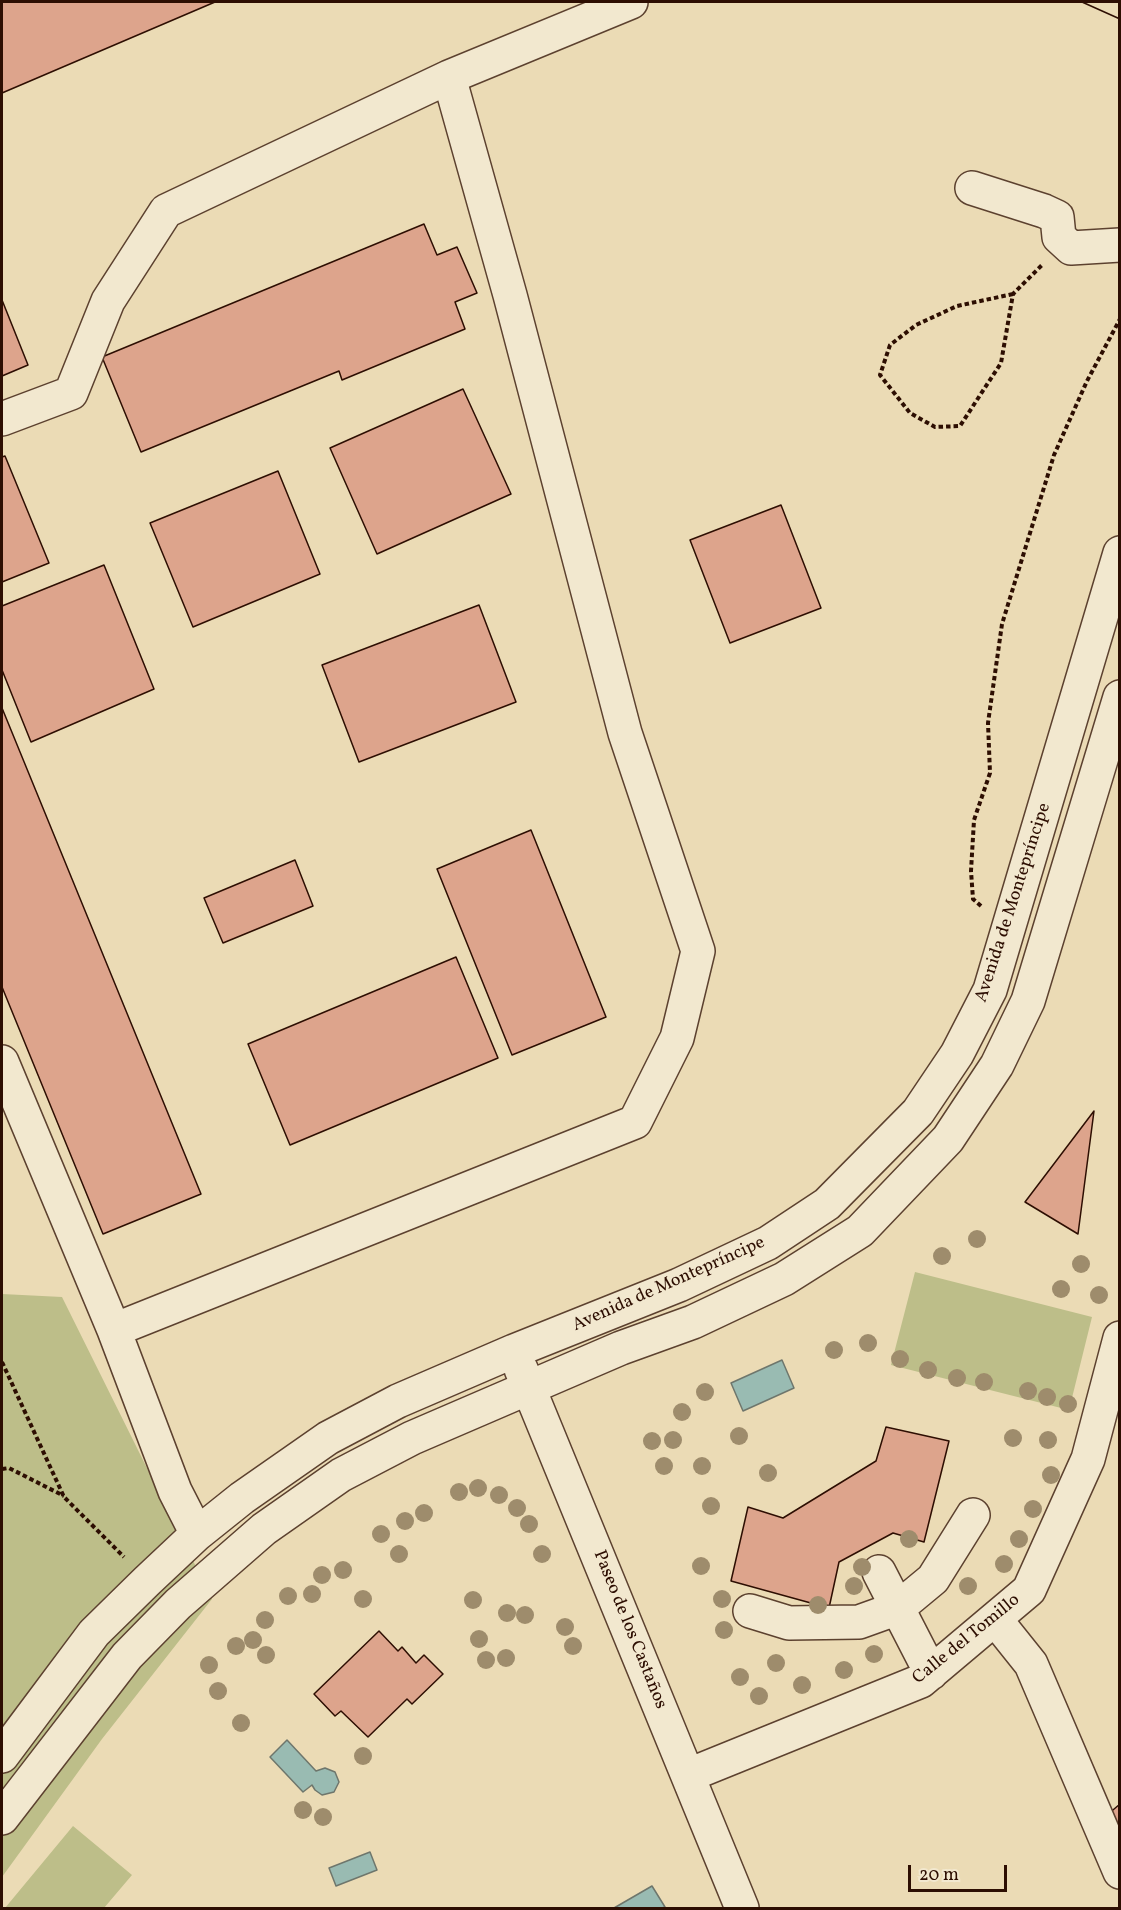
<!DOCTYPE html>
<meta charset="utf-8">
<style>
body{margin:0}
#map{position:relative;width:1121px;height:1910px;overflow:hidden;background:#ebdbb5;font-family:Vollkorn,serif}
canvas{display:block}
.frame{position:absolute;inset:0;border:3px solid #2d0e02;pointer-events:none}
.scale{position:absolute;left:908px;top:1865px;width:99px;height:27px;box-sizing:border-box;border:3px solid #2d0e02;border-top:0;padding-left:8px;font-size:18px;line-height:21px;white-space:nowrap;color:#2d0e02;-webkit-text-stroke:4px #f2e8cf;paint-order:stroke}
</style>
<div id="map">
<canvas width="1121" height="1910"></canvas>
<div class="frame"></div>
<div class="scale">20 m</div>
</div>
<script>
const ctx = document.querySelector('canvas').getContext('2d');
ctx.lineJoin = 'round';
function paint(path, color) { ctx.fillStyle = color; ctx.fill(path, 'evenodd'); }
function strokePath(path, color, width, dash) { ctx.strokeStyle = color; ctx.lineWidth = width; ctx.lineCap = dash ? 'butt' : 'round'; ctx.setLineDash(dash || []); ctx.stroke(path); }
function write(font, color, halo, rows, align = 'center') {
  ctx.font = font + ' Vollkorn,serif'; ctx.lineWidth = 5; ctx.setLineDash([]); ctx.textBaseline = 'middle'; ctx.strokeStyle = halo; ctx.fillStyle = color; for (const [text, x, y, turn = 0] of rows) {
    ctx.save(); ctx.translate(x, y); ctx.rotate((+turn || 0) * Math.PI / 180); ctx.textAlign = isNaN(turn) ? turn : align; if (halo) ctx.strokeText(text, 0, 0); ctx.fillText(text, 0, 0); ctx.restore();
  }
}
paint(new Path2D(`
 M915 1272 1092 1317 1069 1410 891 1365Z
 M2 1294 62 1297 212 1599 102 1739 2 1877Z
 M73 1826 132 1875 104 1908H5Z`), '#bdbe89');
const water = new Path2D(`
 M782 1360 794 1388 743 1411 731 1383Z
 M287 1740 316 1771 325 1768 335 1772 339 1782 334 1792 322 1795 315 1790 312 1785 303 1792 270 1757Z
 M370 1852 377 1870 336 1886 329 1868Z
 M652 1886 665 1907 662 1908H614Z`);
paint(water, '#99bbb2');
strokePath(water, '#6e766c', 1.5);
const building = new Path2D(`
 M2 2H215L2 93Z
 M424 224 437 255 457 247 477 293 455 302 465 329 342 380 339 371 141 452 102 357Z
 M2 300 28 365 2 376Z
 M463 389 511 494 377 554 330 448Z
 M5 456 49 563 2 582V457Z
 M278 471 320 574 193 627 150 523Z
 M781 505 821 608 730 643 690 540Z
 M104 565 154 689 31 742 2 670V606Z
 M479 605 516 702 359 762 322 665Z
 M2 708 201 1194 103 1234 2 987Z
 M531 830 606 1017 512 1055 437 869Z
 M295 860 313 906 223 943 204 898Z
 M456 957 498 1058 290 1145 248 1044Z
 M1094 1111 1078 1234 1025 1202Z
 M886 1427 949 1441 924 1542 893 1533 839 1562 829 1608 731 1581 748 1507 783 1518 876 1461Z
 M379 1631 398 1651 402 1647 416 1663 424 1655 443 1674 412 1704 407 1699 368 1737 341 1711 335 1716 314 1694Z
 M1120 1804V1829L1107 1815Z`);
paint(building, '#dda48c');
strokePath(building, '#2d0e02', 1.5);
const minor = new Path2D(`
 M972 188 1044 211 1057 217 1059 237 1071 248 1120 245
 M2 419 71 393 108 301 166 211 449 77
 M2 1062 114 1330
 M521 1369 742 1908
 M197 1534 175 1491 114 1330 635 1122 677 1038 698 951 625 733 510 295 449 77 631 2
 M879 1572 931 1673
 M750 1611 789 1623 859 1622 898 1608 933 1579 973 1515
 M995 1619 1031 1664 1120 1872
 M2 1756 94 1633 147 1581 197 1534 242 1498 328 1438 398 1401 514 1351 679 1285 768 1243 827 1204 918 1112 957 1054 990 990 1120 553
 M689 1775 921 1681 1029 1590 1088 1459 1120 1338
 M2 1818 127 1656 178 1604 264 1529 341 1475 412 1438 621 1348 693 1322 784 1279 860 1231 948 1139 997 1065 1028 1001 1120 697`);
strokePath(minor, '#5c412f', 36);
strokePath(new Path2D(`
 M1013 294 957 306 916 325 890 345 880 375 910 413 935 427 960 426 1001 363 1013 294 1042 265
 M981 906 973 899 971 871 974 820 990 773 988 723 1002 624 1054 455 1087 381 1120 319
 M2 1362 64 1497 124 1557
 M2 1469 9 1468 64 1496`), '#2d0e02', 4, [4.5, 3]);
strokePath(minor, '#f2e8cf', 33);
strokePath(new Path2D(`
 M1082 2 1120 19`), '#2d0e02', 1.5);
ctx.fillStyle = '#9e8c6c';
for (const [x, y] of [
 [977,1239],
 [942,1256],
 [1081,1264],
 [1061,1289],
 [1099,1295],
 [868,1343],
 [834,1350],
 [900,1359],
 [928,1370],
 [957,1378],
 [984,1382],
 [1028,1391],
 [705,1392],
 [1047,1397],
 [1068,1404],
 [682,1412],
 [739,1436],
 [1013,1438],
 [673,1440],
 [1048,1440],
 [652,1441],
 [664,1466],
 [702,1466],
 [768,1473],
 [1051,1475],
 [478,1488],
 [459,1492],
 [499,1495],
 [711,1506],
 [517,1508],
 [1033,1509],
 [424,1513],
 [405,1521],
 [529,1524],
 [381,1534],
 [909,1539],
 [1019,1539],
 [399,1554],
 [542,1554],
 [1004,1564],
 [701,1566],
 [862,1567],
 [343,1570],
 [322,1575],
 [854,1586],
 [968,1586],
 [312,1594],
 [288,1596],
 [363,1599],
 [722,1599],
 [473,1600],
 [818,1605],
 [507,1613],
 [525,1615],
 [265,1620],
 [565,1627],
 [724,1630],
 [479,1639],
 [253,1640],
 [236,1646],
 [573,1646],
 [874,1654],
 [266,1655],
 [506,1658],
 [486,1660],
 [776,1663],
 [209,1665],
 [844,1670],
 [740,1677],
 [802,1685],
 [218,1691],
 [759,1696],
 [241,1723],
 [363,1756],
 [303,1810],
 [323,1817]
]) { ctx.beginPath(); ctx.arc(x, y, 9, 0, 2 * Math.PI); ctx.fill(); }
write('18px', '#2d0e02', '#f2e8cf', [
 ["Avenida de Montepríncipe",1014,903,-72],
 ["Avenida de Montepríncipe",669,1285,-24],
 ["Paseo de los Castaños",629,1630,68],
 ["Calle del Tomillo",967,1640,-39]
]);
</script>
